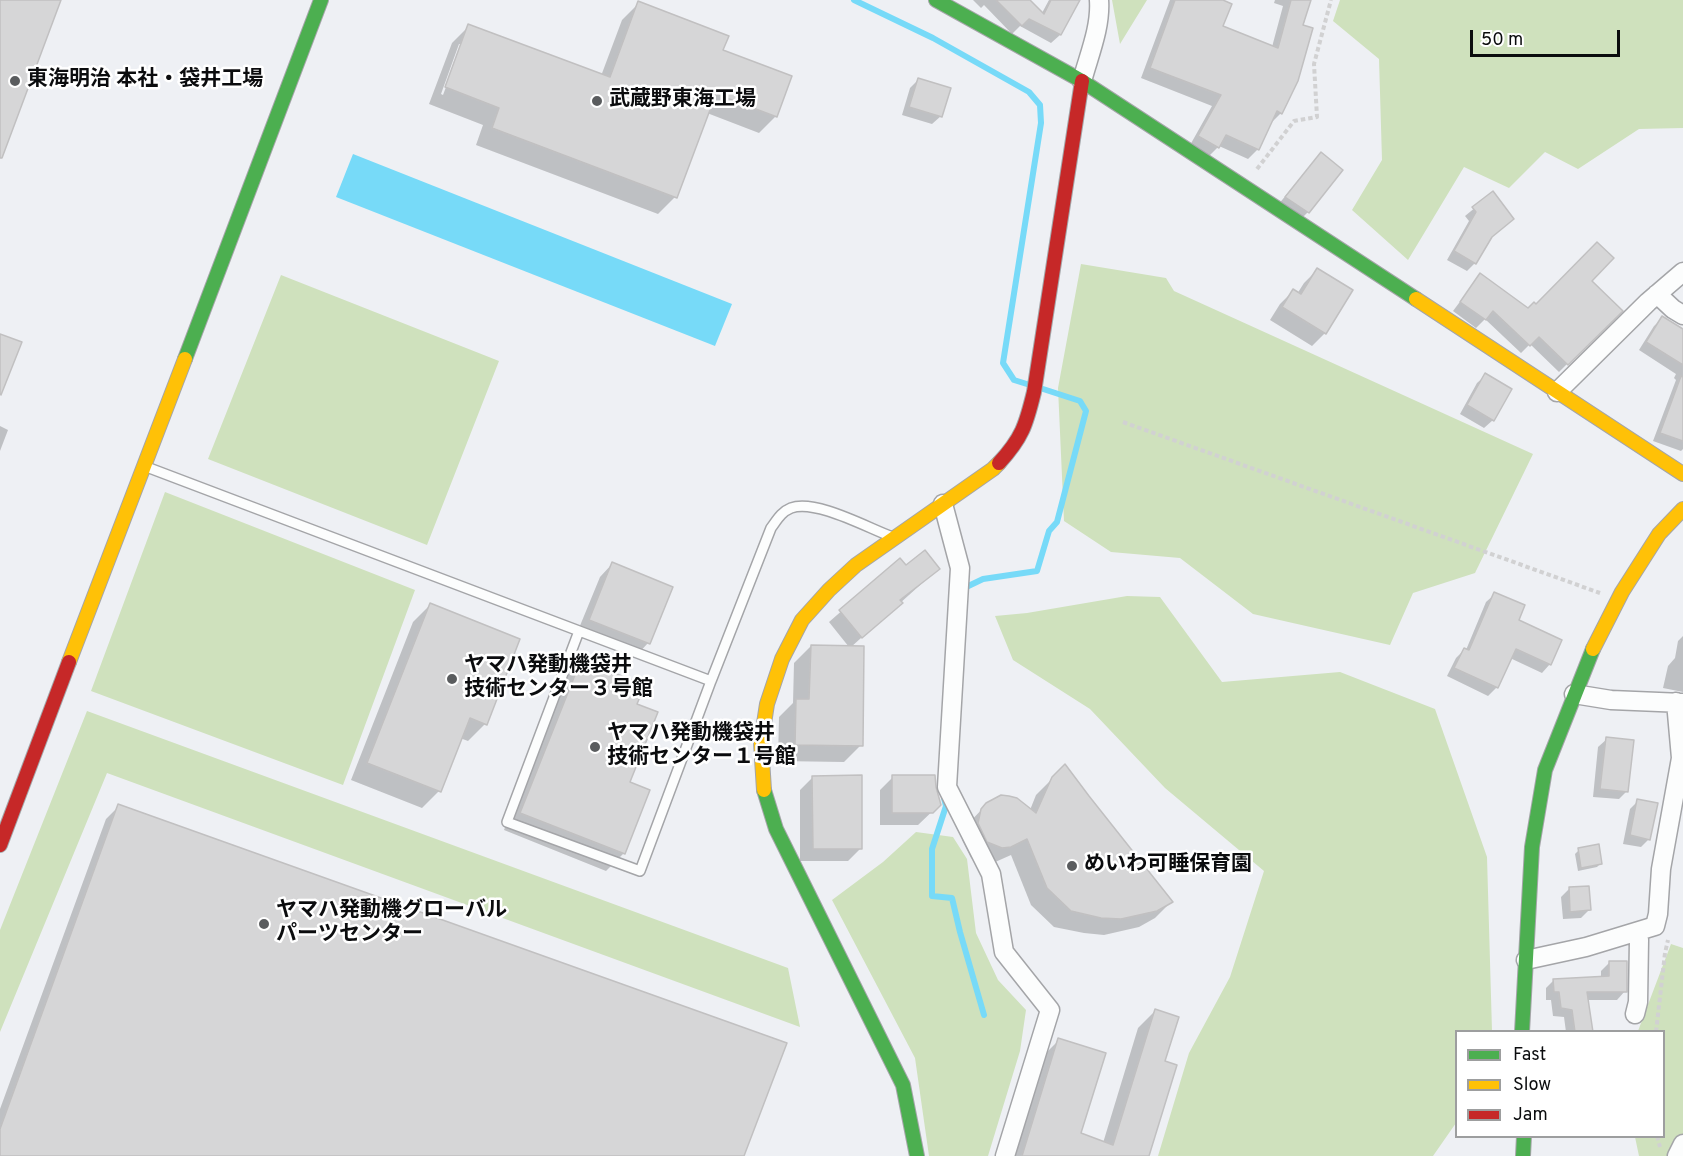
<!DOCTYPE html>
<meta charset="utf-8">
<style>
body{margin:0}
#map{position:relative;width:1683px;height:1156px;overflow:hidden;background:#eef0f4;font-family:Overpass,sans-serif}
canvas{display:block}
.legend{position:absolute;left:1455px;top:1030px;width:210px;height:108px;box-sizing:border-box;background:#fff;border:2px solid #9d9e9f;margin:0;padding:8px 10px;list-style:none;font-size:18px;color:#0b0c0e}
.legend li{display:flex;align-items:center;gap:12px;height:30px}
.legend b{width:30px;border:2px solid #9d9e9f}
.scale{position:absolute;left:1470px;top:30px;width:150px;height:27px;box-sizing:border-box;border:3px solid #0b0c0e;border-top:0;padding-left:8px;font-size:18px;line-height:21px;white-space:nowrap;color:#0b0c0e;-webkit-text-stroke:4px #fff;paint-order:stroke}
</style>
<div id="map">
<canvas width="1683" height="1156"></canvas>
<ul class="legend">
<li><b style="height:8px;background:#4caf50"></b>Fast</li>
<li><b style="height:8px;background:#ffc107"></b>Slow</li>
<li><b style="height:8px;background:#c62828"></b>Jam</li>
</ul>
<div class="scale">50 m</div>
</div>
<script>
const ctx = document.querySelector('canvas').getContext('2d');
ctx.lineJoin = 'round';
function paint(path, color) { ctx.fillStyle = color; ctx.fill(path, 'evenodd'); }
function strokePath(path, color, width, dash) { ctx.strokeStyle = color; ctx.lineWidth = width; ctx.lineCap = dash ? 'butt' : 'round'; ctx.setLineDash(dash || []); ctx.stroke(path); }
function write(font, color, halo, rows, align = 'center') {
  ctx.font = font + ' Overpass,"Noto Sans JP",sans-serif'; ctx.lineWidth = 5; ctx.setLineDash([]); ctx.textBaseline = 'middle'; ctx.strokeStyle = halo; ctx.fillStyle = color; for (const [text, x, y, turn = 0] of rows) {
    ctx.save(); ctx.translate(x, y); ctx.rotate((+turn || 0) * Math.PI / 180); ctx.textAlign = isNaN(turn) ? turn : align; if (halo) ctx.strokeText(text, 0, 0); ctx.fillText(text, 0, 0); ctx.restore();
  }
}
paint(new Path2D(`
 M1112 0H1147L1120 44Z
 M1340 0H1683V128L1639 129 1578 169 1545 152 1509 188 1464 167 1408 260 1352 210 1382 160 1379 59 1333 21Z
 M1081 264 1166 278 1174 291 1533 454 1475 573 1413 593 1390 645 1253 614 1180 558 1111 552 1064 521 1058 388Z
 M281 275 499 361 427 545 208 459Z
 M165 492 415 590 343 785 91 691Z
 M1127 596 1160 597 1222 682 1340 672 1435 709 1487 857 1492 1031 1456 1032V1123L1433 1156H1158L1189 1053 1230 977 1264 871 1165 788 1090 709 1013 660 995 616 1027 613Z
 M87 711 788 968 800 1027 107 773 0 1032V930Z
 M916 832 953 837 967 859 976 933 998 980 1026 1010 1020 1051 988 1156H929L915 1058 832 900 883 862Z
 M1671 944 1683 948V1140L1668 1156H1639L1635 1137 1664 1136V1032L1638 1031Z`), '#cfe1bd');
paint(new Path2D(`
 M353 154 732 304 715 346 336 197Z`), '#77daf8');
paint(new Path2D(`
 M973 0H1029L1042 13 1049 0 1077 1 1060 35 1051 43 1020 26 1012 34 984 5 981 8Z
 M1170 0H1219L1222 27 1272 47 1283 6 1274 3 1275 0H1310L1281 113 1271 123 1258 149 1248 159 1219 146 1208 157 1189 147 1212 106 1141 78Z
 M639 3 721 51 776 116 759 133 707 113 675 197 658 214 476 145 483 125 429 104 452 43 469 26 601 76 622 20ZM459 44H462L443 95 441 94Z
 M918 80 941 116 932 124 902 115 910 88Z
 M1313 162 1308 212 1300 220 1278 205Z
 M1493 193 1489 239 1475 263 1467 271 1447 260 1469 221 1465 216Z
 M1317 270 1325 333 1312 346 1270 320 1280 304 1293 291 1297 294 1304 283Z
 M1480 275 1528 310 1590 281 1620 311 1559 372 1530 344 1521 353 1485 319 1476 328 1453 311Z
 M1663 318 1683 345V449L1681 451 1653 441 1676 380 1674 378 1676 374 1639 350 1654 326Z
 M1486 375 1493 420 1484 428 1460 414 1477 383Z
 M0 426 8 430 0 451Z
 M900 560 905 567 938 569 851 647 861 745 844 762 778 761 779 717 793 703 794 663 811 646 849 647 829 622Z
 M612 564 671 588 648 643 636 656 577 633 600 577Z
 M1495 594 1550 664 1542 673 1510 658 1497 687 1488 696 1447 676 1456 658 1464 650H1466L1486 602Z
 M430 605 485 724 468 741 460 738 439 791 422 808 351 780 413 622Z
 M1683 636V692L1663 688 1668 666 1675 658 1678 641Z
 M581 662 635 705 628 783 648 791 623 854 606 871 504 830 564 679Z
 M1607 739 1627 791 1619 799 1593 797 1598 747Z
 M1065 766 1171 902 1155 918 1139 927 1104 935 1084 933 1054 927 1031 905 1011 855 993 863 977 862 971 858 962 840 965 827 987 804 1030 810 1036 795Z
 M813 777 861 848 848 861H800V790Z
 M893 777 939 805 918 825H880V790Z
 M1638 801 1649 839 1641 847 1623 844 1630 809Z
 M119 806 742 1156H0V1109L106 819Z
 M1579 850 1601 863 1597 867 1578 871 1575 854Z
 M1570 888 1589 910 1581 918 1563 919 1561 897Z
 M1609 963 1625 991 1617 1000H1586L1592 1032H1566L1564 1017 1553 1016 1551 1000H1546V988L1554 980 1601 978V971Z
 M1155 1011 1163 1062 1148 1156H1011L1042 1057 1059 1040 1080 1133 1103 1143 1138 1028Z`), '#0003');
strokePath(new Path2D(`
 M854 0 933 38 1029 92 1040 105 1041 123 1003 363 1014 380 1030 385
 M960 590 983 579 1037 571 1049 531 1057 522 1086 411 1080 401 1040 388
 M944 798 946 806 932 849V896L952 898 960 932 984 1015`), '#77daf8', 6);
const building = new Path2D(`
 M0 0H61L2 158H0Z
 M996 0H1030L1044 14 1051 0H1080L1061 35 1029 19 1022 26Z
 M1175 0H1223L1232 4 1223 26 1278 48 1291 0H1311L1303 25 1313 28 1298 81 1282 114 1277 111 1259 150 1226 135 1219 148 1198 136 1221 95 1150 68Z
 M638 1 729 36 723 50 792 76 777 117 716 94 677 198 492 128 499 108 445 87 468 24 610 77Z
 M918 78 951 88 942 117 909 107Z
 M1321 152 1343 170 1309 213 1285 197Z
 M1493 191 1514 219 1492 237 1476 264 1454 251 1476 212 1472 207Z
 M1597 242 1614 258 1592 281 1623 311 1568 365 1539 337 1530 346 1493 311 1486 320 1460 302 1480 273 1528 308 1534 302 1536 304Z
 M1317 268 1353 290 1326 334 1282 307 1293 289 1301 294Z
 M1662 316 1683 329V365L1646 342Z
 M0 334 22 342 1 395 0 394Z
 M1485 373 1512 389 1494 421 1467 405Z
 M1681 376 1683 377V441L1660 433Z
 M925 550 940 569 900 600 903 603 862 638 839 610 900 558 906 565Z
 M612 562 673 587 650 644 589 620Z
 M1494 592 1525 605 1519 620 1562 640 1551 665 1516 649 1498 688 1454 668 1464 648 1469 650Z
 M430 603 520 639 487 725 470 718 441 792 367 763Z
 M811 645 864 646 863 746 795 745 796 699H809Z
 M581 660 645 685 637 704 658 712 630 782 650 790 625 854 520 813Z
 M1606 737 1634 740 1628 792 1600 789Z
 M1065 764 1089 796 1173 902 1157 911 1121 919 1101 918 1071 911 1047 888 1027 839 1011 847 1002 848 987 842 978 823 981 809 986 803 1001 795 1009 796 1017 798 1036 813 1052 777Z
 M862 775V849H813L812 776Z
 M892 775H935L936 787 941 805 933 813H892Z
 M1637 799 1658 803 1650 840 1630 835Z
 M118 804 787 1043 744 1156H0V1129Z
 M1599 844 1602 864 1581 868 1578 848Z
 M1589 886 1591 910 1570 912 1569 887Z
 M1609 961H1627V992H1587L1593 1032H1575L1572 1010 1561 1008 1559 992H1554L1553 979 1609 976Z
 M1155 1009 1179 1017 1165 1061 1177 1065 1149 1156H1022L1058 1038 1106 1053 1081 1133 1113 1145Z`);
paint(building, '#d6d6d7');
strokePath(building, '#c1c0c1', 1.5);
const lane = new Path2D(`
 M144 466 711 681 640 871 507 822 579 631
 M711 681 771 528C777 520 781 512 791 508 815 499 866 527 890 536`);
const street = new Path2D(`
 M1082 81C1089 55 1101 27 1099 0
 M1657 294 1673 309 1683 315
 M1557 392 1648 302 1683 272
 M943 504 960 568 947 787 991 874 1004 952 1050 1010 1005 1156
 M1574 694 1611 700 1683 703
 M1526 960 1586 947 1655 926 1658 914 1661 869 1681 758 1676 702
 M1635 1014 1638 1002 1639 940 1637 932
 M1677 1156 1683 1144`);
const fast = new Path2D(`
 M936 0 1082 81 1416 299
 M185 359 321 0
 M764 790 776 829 903 1085 917 1156
 M1522 1032 1532 847 1545 770 1593 649
 M1523 1156 1524 1136`);
const slow = new Path2D(`
 M1416 299 1683 474
 M1593 649 1622 592 1659 534 1683 509
 M69 662 185 359
 M764 790 761 743 767 704 782 659 802 620 829 590 856 565 993 469 999 463`);
const jam = new Path2D(`
 M999 463C1022 438 1026 425 1034 392L1082 81
 M0 845 69 662`);
strokePath(lane, '#a4a5a8', 12);
strokePath(street, '#a4a5a8', 21);
strokePath(fast, '#a4a5a8', 16);
strokePath(slow, '#a4a5a8', 16);
strokePath(jam, '#a4a5a8', 16);
strokePath(new Path2D(`
 M1257 169 1294 121 1317 117 1314 64 1331 0
 M1123 422 1600 593
 M1656 1032 1665 953 1668 940
 M1657 1136 1660 1147`), '#d1d1d2', 4, [4.5, 3]);
strokePath(lane, '#fcfdfd', 9);
strokePath(street, '#fcfdfd', 18);
strokePath(fast, '#4caf50', 14);
strokePath(slow, '#ffc107', 14);
strokePath(jam, '#c62828', 14);
for (const [x, y, r, color] of [
 [15,81,6,"#5a5c5e"],
 [597,101,6,"#5a5c5e"],
 [452,679,6,"#5a5c5e"],
 [595,747,6,"#5a5c5e"],
 [1072,866,6,"#5a5c5e"],
 [264,924,6,"#5a5c5e"]
]) { const dot = new Path2D(); dot.arc(x, y, r, 0, 2 * Math.PI); ctx.fillStyle = color; ctx.fill(dot); strokePath(dot, '#fff', 2); }
write('bold 21px', '#0b0c0e', '#fff', [
 ["東海明治 本社・袋井工場",27,81],
 ["武蔵野東海工場",609,101],
 ["ヤマハ発動機袋井",464,667],
 ["技術センター３号館",464,691],
 ["ヤマハ発動機袋井",607,735],
 ["技術センター１号館",607,759],
 ["めいわ可睡保育園",1084,866],
 ["ヤマハ発動機グローバル",276,912],
 ["パーツセンター",276,936]
], 'left');
</script>
